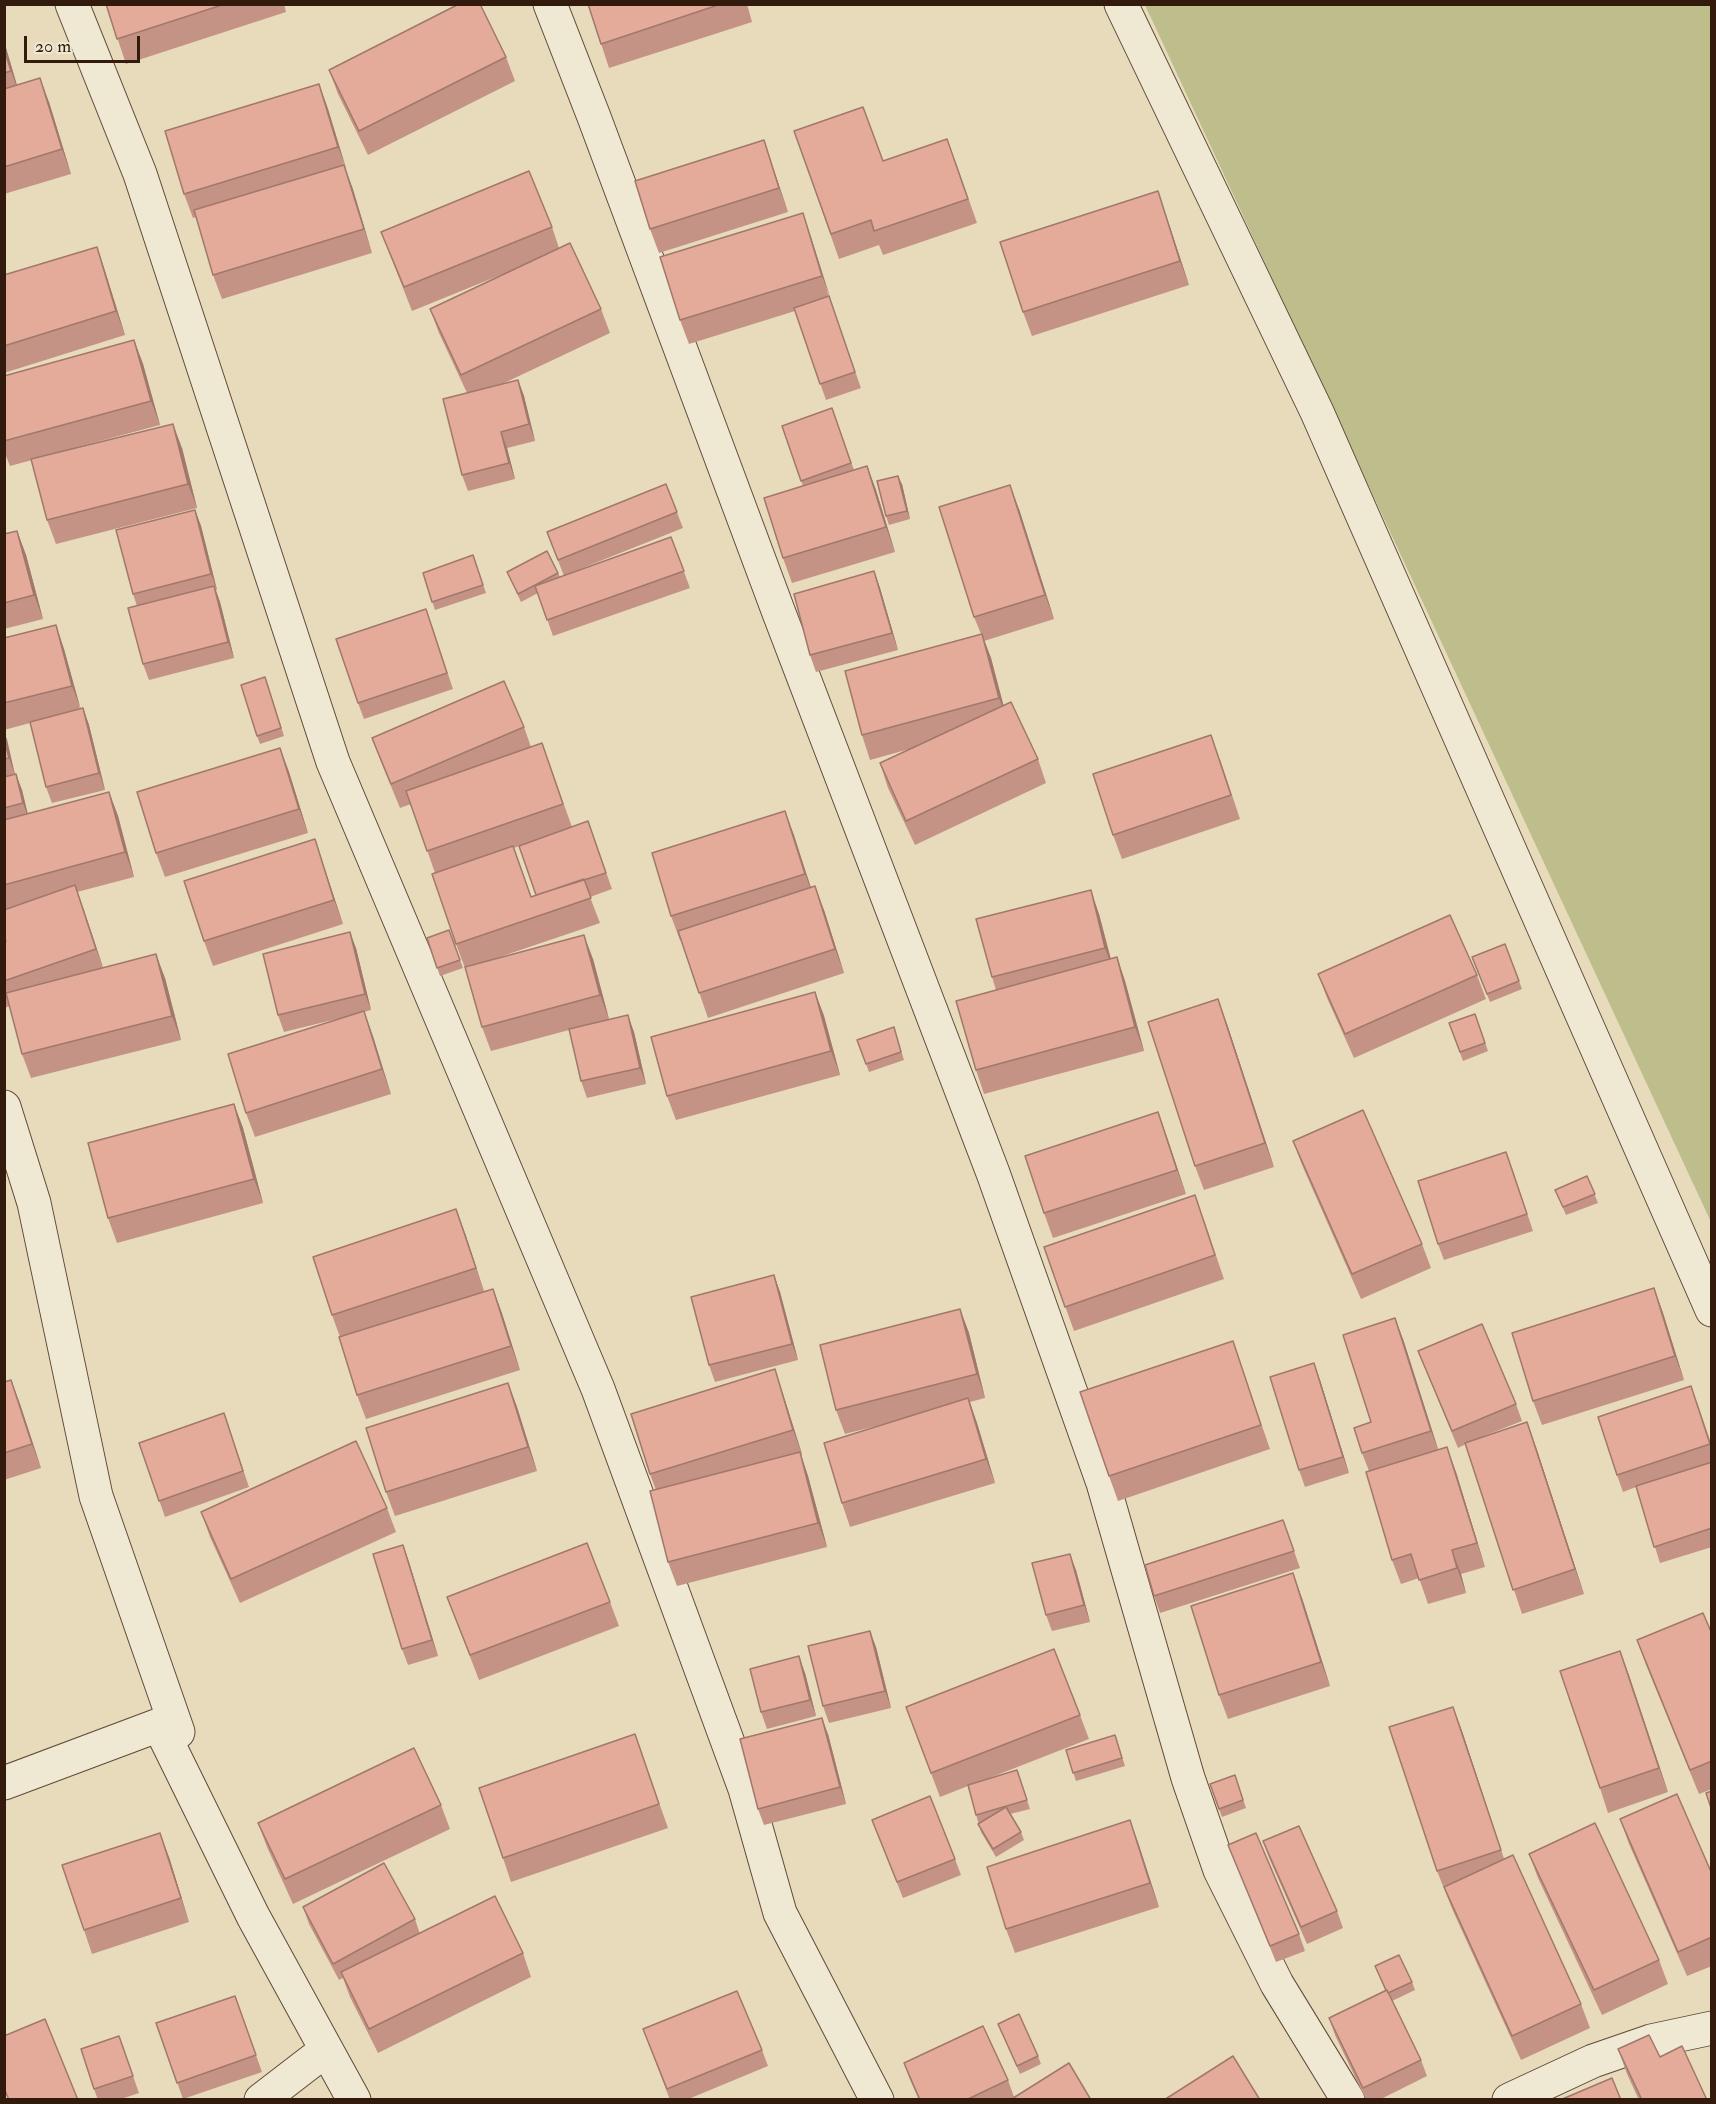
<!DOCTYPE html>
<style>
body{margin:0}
#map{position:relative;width:1716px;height:2104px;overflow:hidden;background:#e7dbbc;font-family:"IM FELL Double Pica",serif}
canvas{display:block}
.frame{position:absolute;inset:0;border:6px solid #321a0d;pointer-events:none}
.scale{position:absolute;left:24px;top:36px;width:116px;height:27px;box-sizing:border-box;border:3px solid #321a0d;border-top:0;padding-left:8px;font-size:18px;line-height:21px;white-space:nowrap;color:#321a0d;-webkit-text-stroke:4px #efe8d3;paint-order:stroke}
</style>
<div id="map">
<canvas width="1716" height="2104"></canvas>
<div class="frame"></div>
<div class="scale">20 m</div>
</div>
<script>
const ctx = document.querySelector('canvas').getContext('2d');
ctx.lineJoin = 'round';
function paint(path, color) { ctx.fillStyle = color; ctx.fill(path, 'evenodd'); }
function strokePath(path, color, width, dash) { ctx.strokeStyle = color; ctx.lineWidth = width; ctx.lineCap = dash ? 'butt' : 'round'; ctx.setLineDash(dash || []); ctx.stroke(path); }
paint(new Path2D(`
 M1145 5H1711V1222Z`), '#bdbe8c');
const minor = new Path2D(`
 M72 4 140 174 333 762 598 1389 745 1789 780 1913 877 2100
 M550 4 594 117 779 613 993 1173 1103 1483 1188 1778 1220 1870 1277 1984 1348 2100
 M1121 4 1317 412 1712 1310
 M4 1107 34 1203 96 1496 178 1732 159 1725 253 1916 354 2100
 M4 1783 159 1725
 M261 2100 326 2050
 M1509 2100 1593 2061 1651 2041 1712 2028`);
strokePath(minor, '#5f4a39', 35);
strokePath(minor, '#efe8d3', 33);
paint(new Path2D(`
 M106 4H284L286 12 126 64Z
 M588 4H747L752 22 609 68Z
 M4 41 17 85 49 102 71 174 4 194Z
 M506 57 515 81 368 155 338 94 329 70Z
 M319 84 328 109 346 171 372 253 222 299 213 275 196 217 193 218 184 194Z
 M794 131 883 161 956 163 977 223 883 255 879 245 839 259Z
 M764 140 788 212 659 253 650 229Z
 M1166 215 1189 285 1032 336 1023 312Z
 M552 227 559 248 601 309 610 333 502 384 518 380 524 396 535 441 507 448 515 479 468 491 462 475 467 393 439 333 430 309 503 274 412 311 381 232Z
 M811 237 830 300 861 388 826 400 795 311 689 344 680 320Z
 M97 247 105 271 125 335 4 373V275Z
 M134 340 143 364 160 425 74 448H182L197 508 56 544 47 520 32 460 10 466 4 451V376Z
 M832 408 854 470 867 466 876 490 895 552 792 583 783 558 803 486 782 426Z
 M666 484 683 528 570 573 671 537 690 588 553 636 538 593 521 602 507 572 558 573 560 577 564 576 547 532Z
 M902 484 910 519 889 525 886 516Z
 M1019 509 1054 619 984 641 991 658 1003 706 1038 759 1046 783 915 845 888 788 880 763 913 748 870 760 862 735 981 634 974 617Z
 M195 510 201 526 217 590H216L220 602 234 658 149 680 143 664 137 606 133 594Z
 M17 531 26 555 43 619 4 629V534Z
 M473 555 486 593 435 610 423 573Z
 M874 571 880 588 898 650 816 672 810 655Z
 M56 625 64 649 80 709 83 708 89 725 105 790 52 803 46 787 30 723 4 730V638Z
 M432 626 453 689 364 719 358 703Z
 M268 685 284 736 260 744 257 736Z
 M524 727 531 747 542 743 572 827 588 821 612 889 590 897 600 923 485 962 593 959 609 1019 634 1032 646 1084 587 1098 581 1081 569 1030 491 1051 482 1027 465 968 456 944 435 873 411 804 400 808 381 762 372 738ZM519 846 536 895 531 897 514 848Z
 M4 733 15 774 22 790 28 814 109 792 118 816 134 877 77 892 103 968 165 978 181 1040 31 1078 22 1054 10 1006 4 1008V942L6 941 4 938Z
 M280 748 289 772 308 833 165 877 156 853Z
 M1220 759 1240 819 1122 859 1113 835Z
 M785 811 811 887 824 910 844 973 708 1018 681 940H680L671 916Z
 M315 839 343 924 213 966 204 941Z
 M1099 914 1111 959 1117 957 1125 981 1144 1051 984 1094 976 1070 996 990 992 977Z
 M449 930 463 968 440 976 427 938Z
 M1505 944 1522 989 1490 1002 1472 957Z
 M356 948 371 1010 364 1012 391 1094 255 1137 246 1113 357 1014 284 1032 278 1015Z
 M1318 974 1477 975 1486 999 1354 1058 1327 998Z
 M815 992 824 1016 840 1075 676 1120 667 1096Z
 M1475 1014 1488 1051 1463 1061 1449 1023Z
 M1227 1024 1274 1167 1204 1190 1195 1166Z
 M894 1027 904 1060 869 1072 857 1040Z
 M234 1104 243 1128 263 1203 117 1243 108 1218Z
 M1158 1112 1186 1194 1053 1238 1044 1213Z
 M1293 1141 1422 1244 1431 1268 1361 1299 1302 1165Z
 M1512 1168 1533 1231 1444 1260 1438 1244Z
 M1587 1176 1598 1203 1566 1215 1555 1190Z
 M1204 1220 1224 1279 1074 1331 1044 1247Z
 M465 1233 484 1291 493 1289 520 1370 366 1419 357 1395 340 1337 332 1315Z
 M774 1275 780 1292 798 1360 715 1382 709 1365Z
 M1654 1288 1663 1313 1684 1380 1542 1425 1533 1401Z
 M960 1309 969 1333 985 1398 970 1402 977 1423 995 1483 850 1527 842 1503 888 1423 845 1434 836 1410Z
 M1395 1318 1404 1342 1438 1450 1456 1472 1485 1567 1461 1574 1466 1593 1428 1604 1419 1578 1401 1584 1392 1560 1369 1471 1362 1453 1371 1422Z
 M1418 1351 1516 1404 1522 1421 1484 1436 1536 1447 1584 1594 1522 1614 1466 1444 1458 1448Z
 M1241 1365 1270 1449 1118 1501 1109 1476Z
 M11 1380 20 1404 41 1468 4 1480V1382Z
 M1320 1380 1349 1473 1305 1487 1299 1470Z
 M508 1383 517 1407 537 1471 395 1516 386 1492Z
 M783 1394 802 1454 801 1455 808 1476 827 1547 677 1586 668 1562 656 1490 650 1474Z
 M1697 1402 1712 1446V1547L1660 1563 1636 1487 1623 1492 1617 1475Z
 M224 1413 249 1487 165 1517 139 1443Z
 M387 1508 396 1532 240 1603 210 1537 201 1512Z
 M1283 1520 1300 1568 1160 1613 1154 1596Z
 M403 1545 438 1656 408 1665 402 1649Z
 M1076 1570 1090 1622 1052 1631 1046 1615Z
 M447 1597 610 1602 619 1626 479 1680Z
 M1302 1598 1330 1686 1228 1719 1219 1695Z
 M1712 1634V1789L1699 1794 1646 1665 1637 1640Z
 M876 1647 891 1708 829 1723 823 1706Z
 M1620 1651 1668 1792 1608 1813 1600 1788Z
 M805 1673 816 1716 767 1729 761 1712Z
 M906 1707 1080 1715 1089 1739 979 1782 1017 1770 1030 1809 1010 1814 1021 1832 1024 1840 996 1857 981 1832 968 1786 940 1797Z
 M1462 1731 1504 1859 1581 2004 1590 2028 1521 2060 1453 1911 1437 1871Z
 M635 1734 668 1828 511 1882 503 1858Z
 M828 1734 846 1804 764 1825 758 1809Z
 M1115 1735 1125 1766 1076 1781 1066 1750Z
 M1235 1775 1246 1808 1222 1817 1210 1784Z
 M441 1805 450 1829 293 1904 267 1847 258 1823Z
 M1620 1819 1712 1874V1966L1687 1976 1629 1844Z
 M872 1820 955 1859 961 1875 903 1898Z
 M1130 1820 1159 1907 1015 1953 1006 1929Z
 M1263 1841 1337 1911 1343 1928 1307 1944 1269 1858Z
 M1228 1845 1299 1934 1305 1951 1276 1962Z
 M1529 1854 1659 1960 1668 1984 1602 2015 1538 1878Z
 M169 1857 189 1922 92 1954 84 1930Z
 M303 1907 415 1919 420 1934 523 1953 531 1977 378 2053 350 1997 343 1978 339 1980 309 1924Z
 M1375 1966 1412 1982 1415 1990 1392 2001 1421 2060 1427 2076 1379 2100H1366L1335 2035 1329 2018 1385 1990Z
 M235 1996 262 2072 183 2099 156 2023Z
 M998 2024 1038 2056 1041 2064 1020 2074Z
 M643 2029 762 2050 768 2066 686 2100H670Z
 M119 2036 139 2093 118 2100H98L94 2089Z
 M1618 2049 1660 2057 1707 2100H1639L1627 2074Z
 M904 2063 1008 2080 1014 2097 1008 2100H919L910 2080Z`), '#c49385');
paint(new Path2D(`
 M4 41 20 96 11 71 4 49Z
 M40 78 49 102 71 174 62 149Z
 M319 84 328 109 347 171 338 147Z
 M764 140 772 165 788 212 779 188Z
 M344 165 353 189 372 253 364 229Z
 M1158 191 1166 215 1189 285 1180 261Z
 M803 213 811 237 831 300 822 276Z
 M97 247 105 271 125 335 116 311Z
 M134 340 143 364 160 425 151 401Z
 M518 380 524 396 535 441 529 424Z
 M173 424 182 448 197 508 188 484Z
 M501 432 507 448 515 479 509 463Z
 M867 466 876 490 895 552 886 527Z
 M898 476 902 484 910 519 907 511Z
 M1010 485 1019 509 1054 619 1045 595Z
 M195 510 201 526 217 590 211 574Z
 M17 531 26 555 43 619 34 595Z
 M874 571 880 588 898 650 892 633Z
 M214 586 220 602 234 658 228 642Z
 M56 625 64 649 81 710 72 686Z
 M982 634 991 658 1008 722 999 698Z
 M83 708 89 725 105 790 99 773Z
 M4 733 7 739 15 775 9 758 4 738Z
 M280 748 289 772 308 833 299 809Z
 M16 774 22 790 29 820 23 803Z
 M109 792 118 816 134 877 125 852Z
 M785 811 794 835 814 898 805 874Z
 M315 839 323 864 343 924 334 900Z
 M75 885 84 910 105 973 96 949Z
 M815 886 824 910 844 973 835 949Z
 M1091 890 1099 914 1114 972 1105 948Z
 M350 932 356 948 371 1010 365 994Z
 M584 935 593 959 609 1019 600 995Z
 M156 954 165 978 181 1040 172 1016Z
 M1117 957 1125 981 1144 1051 1135 1027Z
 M815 992 824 1016 840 1075 831 1051Z
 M1218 999 1227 1024 1274 1167 1265 1143Z
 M364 1011 373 1036 391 1094 382 1069Z
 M628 1015 634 1032 646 1084 640 1068Z
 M234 1104 243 1128 263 1203 254 1179Z
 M1158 1112 1167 1137 1186 1194 1177 1170Z
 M456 1209 465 1233 484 1292 476 1268Z
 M774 1275 780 1292 798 1360 792 1344Z
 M1654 1288 1663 1313 1684 1380 1675 1356Z
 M493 1289 502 1313 520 1370 511 1346Z
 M960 1309 969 1333 985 1398 977 1374Z
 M1395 1318 1404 1342 1440 1455 1431 1431Z
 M1314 1363 1320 1380 1349 1473 1343 1457Z
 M775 1369 783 1394 802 1454 793 1430Z
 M11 1380 20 1404 41 1468 32 1444Z
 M508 1383 517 1407 537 1471 528 1447Z
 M968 1398 977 1423 995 1483 986 1459Z
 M1527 1422 1536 1447 1584 1594 1575 1569Z
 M1447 1447 1456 1472 1485 1567 1477 1543Z
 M800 1452 808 1476 827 1547 818 1523Z
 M403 1545 409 1562 438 1656 432 1640Z
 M1452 1550 1461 1574 1466 1593 1457 1568Z
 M1070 1554 1076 1570 1090 1622 1084 1605Z
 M1293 1573 1302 1598 1330 1686 1321 1662Z
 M870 1631 876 1647 891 1708 885 1691Z
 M1620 1651 1629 1675 1668 1792 1659 1768Z
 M799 1656 805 1673 816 1716 810 1700Z
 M1453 1707 1462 1731 1509 1874 1501 1850Z
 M822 1718 828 1734 846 1804 840 1787Z
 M1130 1820 1139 1845 1159 1907 1150 1883Z
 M160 1833 169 1857 189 1922 181 1898Z`), '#a0786c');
const building = new Path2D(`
 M106 4H225L117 39Z
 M459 4H480L506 57 359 131 329 70Z
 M588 4H721L601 44Z
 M4 49 11 71 4 73Z
 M40 78 62 149 4 167V89Z
 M319 84 338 147 184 194 165 131Z
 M863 107 883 161 947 139 968 199 874 231 871 220 831 234 794 131Z
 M764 140 779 188 650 229 635 181Z
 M344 165 364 229 213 275 194 210Z
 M529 171 552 227 404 287 381 232Z
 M1158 191 1180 261 1023 312 1000 242Z
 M803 213 822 276 680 320 660 257Z
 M570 243 601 309 461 375 430 309Z
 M97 247 116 311 4 346V275Z
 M829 296 855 372 820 384 794 308Z
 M134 340 151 401 4 441V376Z
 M518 380 529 424 501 432 509 463 462 475 443 399Z
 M832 408 851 463 801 481 782 426Z
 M173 424 188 484 47 520 31 459Z
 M867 466 886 527 783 558 764 498Z
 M898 476 907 511 886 516 877 481Z
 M666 484 677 512 558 560 547 532Z
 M1010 485 1045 595 974 617 939 507Z
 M195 510 211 574 133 594 116 530Z
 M17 531 34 595 4 603V534Z
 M671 537 684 571 547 620 535 586Z
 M547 551 558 573 518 594 507 572Z
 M473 555 483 585 432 602 423 573Z
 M874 571 892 633 810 655 794 594Z
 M214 586 228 642 143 664 128 608Z
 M426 609 447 673 358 703 336 639Z
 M56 625 72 686 4 703V638Z
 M982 634 999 698 862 735 845 671Z
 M265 677 281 728 257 736 241 685Z
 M504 681 524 727 391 784 372 738Z
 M1011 702 1038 759 906 821 880 763Z
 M83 708 99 773 46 787 30 722Z
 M1211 735 1231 795 1113 835 1093 774Z
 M4 738 9 758 4 759Z
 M542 743 563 804 427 851 406 791Z
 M280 748 299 809 156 853 137 792Z
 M16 774 23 803 4 808V777Z
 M109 792 125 852 4 885V820Z
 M785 811 805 874 671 916 652 853Z
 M588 821 606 873 536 895 519 846Z
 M315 839 334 900 204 941 184 881Z
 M513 846 531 897 584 879 591 898 456 944 432 874Z
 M75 885 96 949 4 981V942L6 941 4 938V910Z
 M815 886 835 949 699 993 678 931Z
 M1091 890 1105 948 992 977 976 919Z
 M1450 915 1477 975 1345 1034 1318 974Z
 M449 930 460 960 437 968 427 938Z
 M350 932 365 994 278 1015 263 954Z
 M584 935 600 995 482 1027 465 967Z
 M1505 944 1519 981 1487 994 1472 957Z
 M156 954 172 1016 22 1054 6 993Z
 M1117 957 1135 1027 976 1070 956 1001Z
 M815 992 831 1051 667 1096 651 1037Z
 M1218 999 1265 1143 1195 1166 1148 1022Z
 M364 1011 382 1069 246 1113 228 1054Z
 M1475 1014 1485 1043 1460 1052 1449 1023Z
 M628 1015 640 1068 581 1081 569 1029Z
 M894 1027 901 1052 866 1064 857 1040Z
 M234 1104 254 1179 108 1218 88 1143Z
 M1363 1110 1422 1244 1352 1274 1293 1141Z
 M1158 1112 1177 1170 1044 1213 1025 1156Z
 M1506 1152 1527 1214 1438 1244 1418 1181Z
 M1587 1176 1595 1194 1563 1207 1555 1190Z
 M1195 1195 1215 1255 1065 1307 1044 1247Z
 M456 1209 476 1268 332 1315 313 1257Z
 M774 1275 792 1344 709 1365 691 1297Z
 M1654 1288 1675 1356 1533 1401 1512 1333Z
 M493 1289 511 1346 357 1395 339 1337Z
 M960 1309 977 1374 836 1410 820 1345Z
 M1395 1318 1431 1431 1362 1453 1354 1428 1371 1422 1343 1335Z
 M1482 1324 1516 1404 1452 1431 1418 1351Z
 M1233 1341 1261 1425 1109 1476 1080 1392Z
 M1314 1363 1343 1457 1299 1470 1270 1377Z
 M775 1369 793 1430 650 1474 631 1414Z
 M11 1380 32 1444 4 1453V1382Z
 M508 1383 528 1447 386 1492 366 1428Z
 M1691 1386 1710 1444 1617 1475 1598 1417Z
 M968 1398 986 1459 842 1503 824 1443Z
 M224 1413 243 1471 159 1501 139 1443Z
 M1527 1422 1575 1569 1513 1590 1465 1443Z
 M356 1441 387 1508 231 1579 201 1512Z
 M1447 1447 1477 1543 1452 1550 1457 1568 1419 1580 1411 1554 1392 1560 1366 1472Z
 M800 1452 818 1523 668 1562 650 1491Z
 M1712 1462V1528L1654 1547 1636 1486Z
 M1283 1520 1294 1551 1154 1596 1145 1565Z
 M587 1543 610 1602 470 1655 447 1597Z
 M403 1545 432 1640 402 1649 373 1554Z
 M1070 1554 1084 1605 1046 1615 1032 1563Z
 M1293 1573 1321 1662 1219 1695 1191 1606Z
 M1703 1613 1712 1634V1761L1690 1770 1637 1640Z
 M870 1631 885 1691 823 1706 808 1646Z
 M1054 1649 1080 1715 931 1773 906 1707Z
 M1620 1651 1659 1768 1600 1788 1560 1671Z
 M799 1656 810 1700 761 1712 750 1669Z
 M1453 1707 1501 1850 1437 1871 1389 1727Z
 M822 1718 840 1787 758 1809 740 1739Z
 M635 1734 659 1804 503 1858 479 1788Z
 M1115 1735 1122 1758 1073 1773 1066 1750Z
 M414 1748 441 1805 285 1879 258 1823Z
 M1017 1770 1027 1800 976 1815 968 1785Z
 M1235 1775 1243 1800 1219 1809 1210 1784Z
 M1712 1791V1811L1706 1793Z
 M1677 1794 1712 1874V1937L1678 1952 1620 1819Z
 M930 1796 955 1859 897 1882 872 1820Z
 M1006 1807 1021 1832 993 1849 978 1824Z
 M1130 1820 1150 1883 1006 1929 987 1867Z
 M1595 1823 1659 1960 1594 1990 1529 1854Z
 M1299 1826 1337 1911 1301 1927 1263 1841Z
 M160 1833 181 1898 84 1930 62 1865Z
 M1256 1833 1299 1934 1270 1946 1228 1845Z
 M1513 1855 1581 2004 1512 2036 1444 1887Z
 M384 1863 415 1919 333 1964 303 1907Z
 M495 1896 523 1953 369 2029 341 1972Z
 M1399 1955 1412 1982 1388 1993 1387 1990H1386L1375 1966Z
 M1387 1990 1421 2060 1363 2088 1329 2018Z
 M737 1991 762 2050 667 2089 643 2029Z
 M235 1996 256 2055 177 2083 156 2023Z
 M1019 2014 1038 2056 1017 2066 998 2024Z
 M45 2019 78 2100H9L4 2088V2036Z
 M983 2026 1008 2080 966 2100H920L904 2063Z
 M1649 2035 1660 2057 1682 2046 1707 2100H1642L1618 2049Z
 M119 2036 133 2076 94 2089 81 2049Z
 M1233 2056 1260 2100H1164Z
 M1069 2063 1091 2100H1010Z
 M1612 2078 1621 2100H1560Z`);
paint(building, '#e4ab9b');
strokePath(building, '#a0786c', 1.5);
</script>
